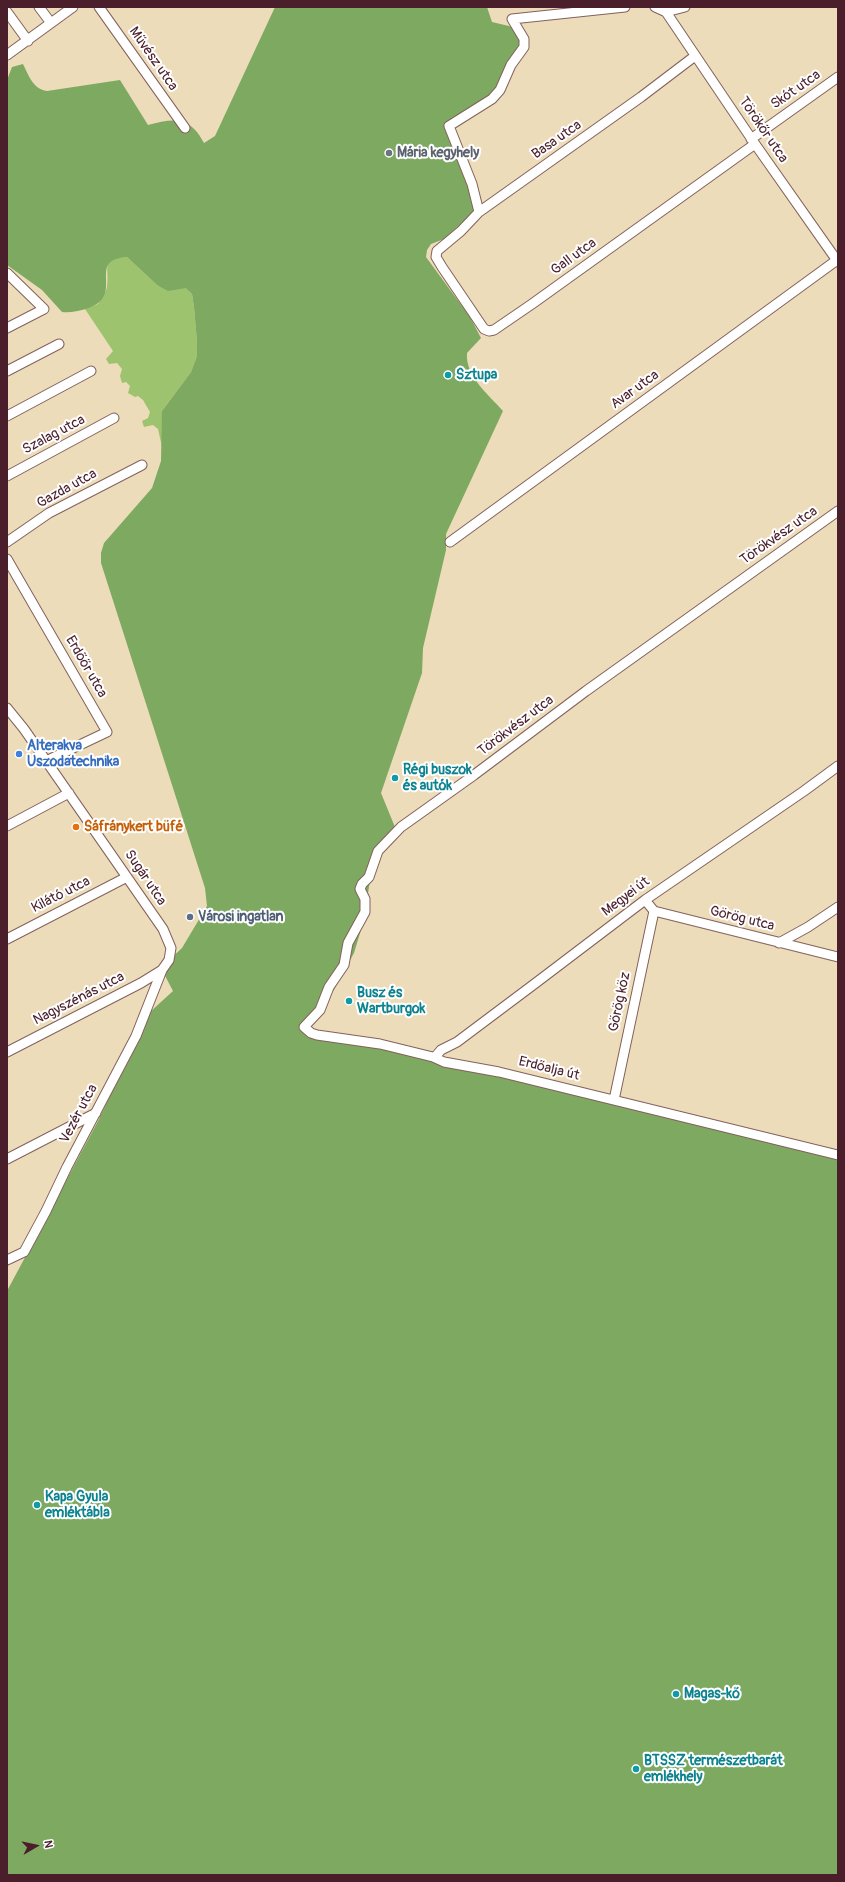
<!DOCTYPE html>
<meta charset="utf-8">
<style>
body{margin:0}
#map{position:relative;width:845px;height:1882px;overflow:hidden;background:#eddcba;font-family:Pangolin,sans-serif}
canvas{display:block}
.frame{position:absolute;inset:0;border:8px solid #4a1f2b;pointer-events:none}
.north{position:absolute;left:16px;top:1826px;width:40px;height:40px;-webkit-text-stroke:3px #fff;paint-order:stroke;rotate:81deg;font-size:11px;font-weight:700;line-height:16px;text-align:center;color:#4a1f2b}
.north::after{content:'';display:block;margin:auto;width:14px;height:18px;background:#4a1f2b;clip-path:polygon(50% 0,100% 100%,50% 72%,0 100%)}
</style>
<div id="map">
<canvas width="845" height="1882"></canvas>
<div class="frame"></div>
<div class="north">N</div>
</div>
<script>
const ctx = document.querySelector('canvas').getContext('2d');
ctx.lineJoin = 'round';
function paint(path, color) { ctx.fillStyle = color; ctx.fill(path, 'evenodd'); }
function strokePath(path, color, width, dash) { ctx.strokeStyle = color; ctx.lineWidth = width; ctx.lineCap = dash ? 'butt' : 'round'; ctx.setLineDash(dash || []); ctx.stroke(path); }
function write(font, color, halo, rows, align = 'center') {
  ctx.font = font + ' Pangolin,sans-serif'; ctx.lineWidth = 4; ctx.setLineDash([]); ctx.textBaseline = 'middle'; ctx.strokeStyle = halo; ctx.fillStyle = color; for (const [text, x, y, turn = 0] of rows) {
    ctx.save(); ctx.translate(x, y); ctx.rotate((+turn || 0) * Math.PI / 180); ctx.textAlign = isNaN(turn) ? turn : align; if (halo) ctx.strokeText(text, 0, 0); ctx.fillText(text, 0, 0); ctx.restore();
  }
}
paint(new Path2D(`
 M127 257 157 285 187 288 192 294 194 307 197 342V356L191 372 162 411V447L158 429 153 425 144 427 142 421 148 418 150 412 143 400 138 396 135 397 128 393 130 386 126 382 122 383 120 376 122 369 117 363 109 364 106 359 113 351 85 309 98 304C101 299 106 292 107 287 110 268 99 259 127 257Z`), '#9ec36e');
paint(new Path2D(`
 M275 7H487L492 22 513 27 519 38 520 47 491 97 445 129 473 199 475 211 444 239 431 244 427 250 426 257 470 317 481 338 467 353C465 376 489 395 503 411L446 534V550L423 648 422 673 381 793 397 832 387 842 372 867 364 920 354 953 334 990 304 1027 336 1037 838 1155V1875H7V1291L98 1121 150 1012 173 991 162 970 169 960 182 948 207 906 205 888 101 563V553L104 543 152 488 161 461 162 411 191 372 197 356V342L194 307 192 294 186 288 168 291 157 285 127 257C84 260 128 296 86 309 77 311 71 313 62 312L42 290 7 265V80L12 67 23 64C29 76 33 89 47 91L120 80 148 125C174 118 190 116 204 143L215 136Z`), '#7ea961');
const minor = new Path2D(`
 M39 7 51 23
 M99 7 185 128
 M655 7 666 12 685 7
 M7 12 28 41
 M666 12 755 144 838 262
 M7 55 73 7
 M695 56 641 97 479 212 461 231 437 251 436 257 442 267 484 329 489 331 494 330 532 304 755 144
 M751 139 838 77
 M479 212 472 184 449 126 492 99 500 90 511 65 524 47V39L512 19 625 7
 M7 273 44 309 7 328
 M7 371 59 344
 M7 416 91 371
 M7 476 114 418
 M838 511 586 691 474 775 401 827 378 851 369 877 362 884 360 889 365 899V912L348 943 344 965 329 987 320 1010 304 1027 311 1033 317 1035 380 1044 433 1057 444 1062 499 1072 838 1155
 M7 542 49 513 142 465
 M450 542 837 260
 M7 559 107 732 46 761
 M7 708 24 729 163 929 171 948 169 960 162 970 136 1036 67 1167 46 1211 24 1252 7 1260
 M7 826 69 793
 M645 900 654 911 838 957
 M7 939 127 877
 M779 943 808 927 838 907
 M7 1052 141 983 162 970
 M435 1057 441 1050 457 1042 537 982 645 900 804 791 838 766
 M614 1100 654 911
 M7 1159 96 1113`);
strokePath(minor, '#83615d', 11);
strokePath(minor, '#fff', 9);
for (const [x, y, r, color] of [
 [389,153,4,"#6b7280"],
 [448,375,4,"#0f9aa8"],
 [19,754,4,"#3f7fe0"],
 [395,778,4,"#0f9aa8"],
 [76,827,4,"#e8710a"],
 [190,917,4,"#5c6f8a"],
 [349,1001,4,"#0f9aa8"],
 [37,1505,4,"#0f9aa8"],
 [676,1694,4,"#0f9aa8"],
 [636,1769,4,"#0f9aa8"]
]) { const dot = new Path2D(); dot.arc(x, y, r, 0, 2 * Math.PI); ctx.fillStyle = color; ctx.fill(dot); strokePath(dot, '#fff', 1.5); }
write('14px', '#4a1f2b', '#fff', [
 ["Művész utca",153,59,55],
 ["Skót utca",796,90,-35],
 ["Törökőr utca",763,130,56],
 ["Basa utca",557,140,-35],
 ["Gall utca",574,257,-36],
 ["Avar utca",635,390,-36],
 ["Szalag utca",54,435,-28],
 ["Gazda utca",67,489,-29],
 ["Törökvész utca",779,536,-35],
 ["Erdőőr utca",86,667,60],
 ["Törökvész utca",516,726,-37],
 ["Sugár utca",145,878,56],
 ["Kilátó utca",61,895,-27],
 ["Megyei út",626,897,-37],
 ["Görög utca",742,919,14],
 ["Nagyszénás utca",79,999,-27],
 ["Görög köz",620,1002,-78],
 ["Erdőalja út",549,1069,14],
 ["Vezér utca",79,1114,-62]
]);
write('bold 14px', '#5b616d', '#fff', [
 ["Mária kegyhely",397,153]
], 'left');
write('bold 14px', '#0d838f', '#fff', [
 ["Sztupa",456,375],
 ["Régi buszok",403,770],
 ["és autók",403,786],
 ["Busz és",357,993],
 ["Wartburgok",357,1009],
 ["Kapa Gyula",45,1497],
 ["emléktábla",45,1513],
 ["Magas-kő",684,1694],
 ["BTSSZ természetbarát",644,1761],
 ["emlékhely",644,1777]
], 'left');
write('bold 14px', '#366cbe', '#fff', [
 ["Alterakva",27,746],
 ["Uszodatechnika",27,762]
], 'left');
write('bold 14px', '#c56008', '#fff', [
 ["Sáfránykert büfé",84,827]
], 'left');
write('bold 14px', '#4e5e75', '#fff', [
 ["Városi ingatlan",198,917]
], 'left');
</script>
